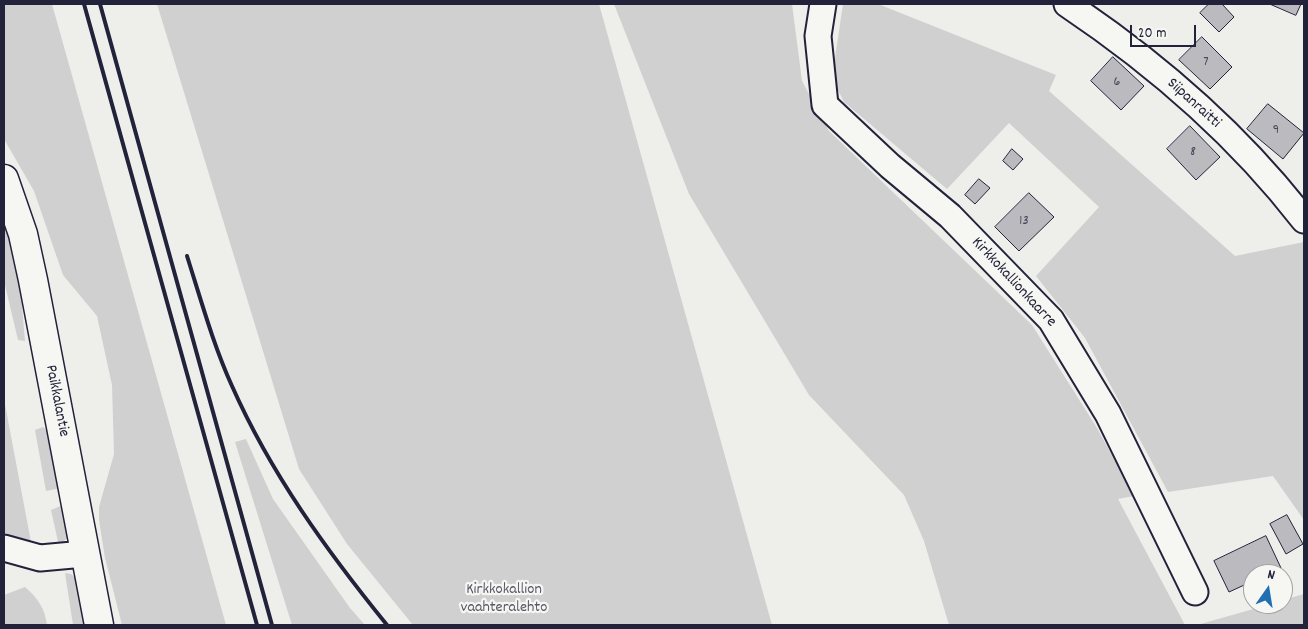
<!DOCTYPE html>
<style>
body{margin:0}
#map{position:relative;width:1308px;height:629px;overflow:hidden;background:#eeeeeb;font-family:Dekko,sans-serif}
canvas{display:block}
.frame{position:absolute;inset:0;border:5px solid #22223b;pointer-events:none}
.north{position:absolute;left:1243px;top:564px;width:50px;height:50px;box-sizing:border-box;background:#f6f6f2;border:1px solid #a1a1a9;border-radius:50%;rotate:13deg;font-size:14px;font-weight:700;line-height:20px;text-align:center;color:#22223b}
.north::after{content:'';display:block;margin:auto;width:18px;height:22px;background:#1f6fb2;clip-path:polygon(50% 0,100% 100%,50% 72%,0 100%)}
.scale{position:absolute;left:1130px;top:25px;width:66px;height:22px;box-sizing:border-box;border:2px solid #22223b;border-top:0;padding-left:6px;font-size:15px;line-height:18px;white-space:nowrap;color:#22223b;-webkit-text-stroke:4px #f6f6f2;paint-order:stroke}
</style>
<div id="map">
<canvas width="1308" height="629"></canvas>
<div class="frame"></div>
<div class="north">N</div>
<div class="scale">20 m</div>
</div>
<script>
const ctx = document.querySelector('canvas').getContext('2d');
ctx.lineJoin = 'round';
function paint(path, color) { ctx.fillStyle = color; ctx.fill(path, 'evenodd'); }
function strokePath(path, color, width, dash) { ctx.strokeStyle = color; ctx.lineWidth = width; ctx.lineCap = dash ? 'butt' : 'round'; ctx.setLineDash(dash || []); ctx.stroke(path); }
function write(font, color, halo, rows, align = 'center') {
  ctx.font = font + ' Dekko,sans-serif'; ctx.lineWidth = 4.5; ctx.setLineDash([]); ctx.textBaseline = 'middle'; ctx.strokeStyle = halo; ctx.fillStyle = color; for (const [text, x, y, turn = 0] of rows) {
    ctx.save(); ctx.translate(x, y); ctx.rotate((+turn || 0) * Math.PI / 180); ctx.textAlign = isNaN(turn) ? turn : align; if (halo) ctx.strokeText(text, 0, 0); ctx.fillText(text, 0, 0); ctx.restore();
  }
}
paint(new Path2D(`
 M4 4H52L226 625H122L105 558 99 520V507L114 454 112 385 97 316 63 275 34 191 4 139Z
 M157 4H599L772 625H413L347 544 299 469Z
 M614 4H792L802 81 829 131 1032 325 1097 428 1134 496 1118 499 1185 625H949L924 541 904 495 809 395 689 194Z
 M843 4H878L1056 75 1049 91 1235 256 1304 242V520L1273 476 1168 492 1085 338 1036 276 1099 207 1009 123 947 189 844 102 832 78Z
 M4 207 20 283 25 341 18 340 4 281Z
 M4 399 31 542 4 535Z
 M43 427 49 433 61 488 46 491 35 430Z
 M246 439 273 499 350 608 365 625H292L235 442Z
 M65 504 69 536 59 546 51 510Z
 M65 573 71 574 77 579 86 625H73Z
 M25 587C38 598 45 609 47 625H4V595Z
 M1304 594V625H1197L1271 604H1283V600Z`), '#d0d0d1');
const building = new Path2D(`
 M1209 4H1222L1234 17 1219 32 1200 13Z
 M1270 4H1301L1296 15Z
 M1202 37 1232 67 1210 89 1179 60Z
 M1113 57 1144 86 1121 110 1091 81Z
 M1268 104 1304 133 1283 159 1247 129Z
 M1190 126 1220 157 1196 180 1167 149Z
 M1012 149 1023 159 1013 170 1003 161Z
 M979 179 990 188 975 204 965 195Z
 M1029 193 1054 217 1019 251 995 227Z
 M1287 515 1303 544 1286 554 1270 524Z
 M1266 536 1281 568 1268 574H1253V581L1229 592 1214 561Z`);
paint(building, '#bbbbbf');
strokePath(building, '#22223b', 1);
const minor = new Path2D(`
 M823 4 818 36 825 105 890 166 950 216 1051 320 1108 414 1195 592
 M1067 4C1155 63 1239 136 1304 220
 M4 548 40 558 84 554`);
const tertiary = new Path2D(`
 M4 179 23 234 33 280 99 625`);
strokePath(minor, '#22223b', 29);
strokePath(tertiary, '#22223b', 31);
strokePath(minor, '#f6f6f2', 25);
strokePath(tertiary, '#f6f6f2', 28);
strokePath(new Path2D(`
 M84 4 257 625
 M100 4 272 625
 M187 256C201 300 213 344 232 386 271 474 327 551 387 625`), '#22223b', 4);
write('14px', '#48485c', null, [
 ["7",1206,63],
 ["6",1117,83],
 ["9",1276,131],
 ["8",1193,153],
 ["13",1024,222]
]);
write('16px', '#22223b', '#f6f6f2', [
 ["Siipanraitti",1193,104,42],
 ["Kirkkokallionkaarre",1013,283,47],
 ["Paikkalantie",56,401,79]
]);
write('16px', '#565668', '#f6f6f2', [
 ["Kirkkokallion",504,591],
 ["vaahteralehto",504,609]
]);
</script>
